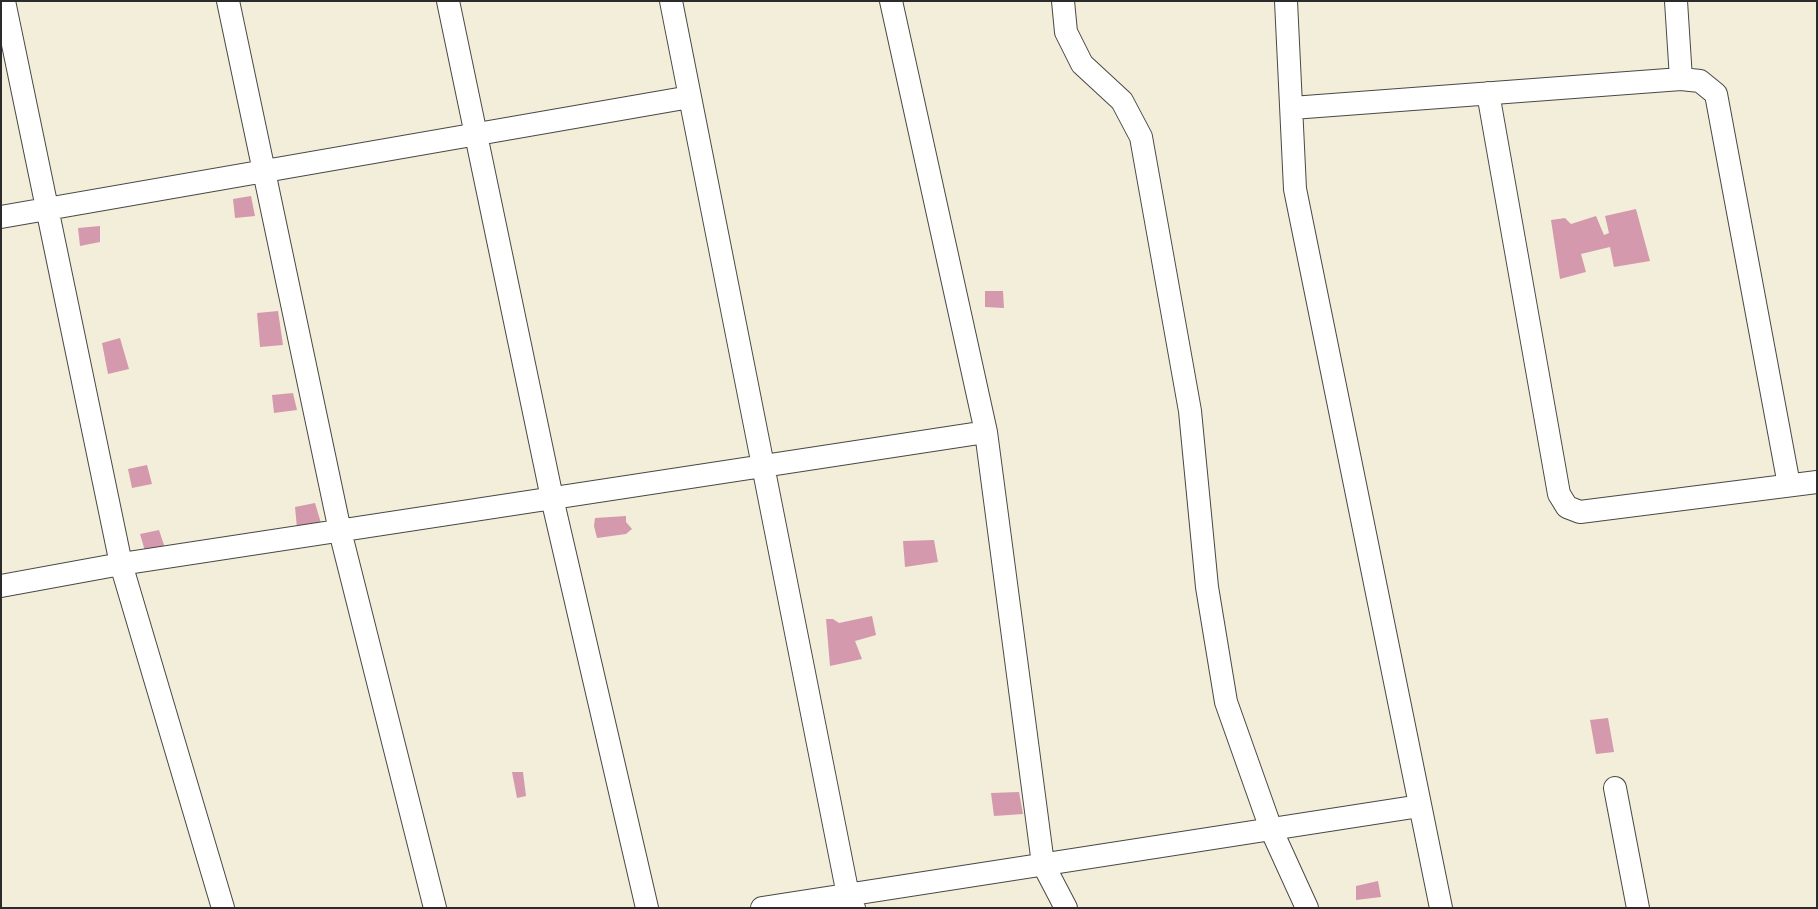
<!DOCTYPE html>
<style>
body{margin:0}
#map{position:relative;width:1818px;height:909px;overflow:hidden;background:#f3eeda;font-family:Dekko,sans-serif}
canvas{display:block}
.frame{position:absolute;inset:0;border:2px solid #2b2b2b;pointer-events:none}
</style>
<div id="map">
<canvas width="1818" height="909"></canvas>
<div class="frame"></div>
</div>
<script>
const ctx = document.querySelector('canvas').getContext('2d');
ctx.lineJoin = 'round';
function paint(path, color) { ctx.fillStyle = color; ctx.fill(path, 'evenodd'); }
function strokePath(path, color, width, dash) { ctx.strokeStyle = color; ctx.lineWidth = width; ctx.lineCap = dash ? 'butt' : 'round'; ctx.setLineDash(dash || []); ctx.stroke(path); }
paint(new Path2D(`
 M251 196 255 216 235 218 233 199Z
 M1636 209 1650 261 1614 267 1610 247 1581 254 1586 272 1560 279 1551 220 1565 218 1571 224 1596 216 1604 235 1609 233 1605 216Z
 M100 226V242L80 246 78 228Z
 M985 291H1003L1004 308 985 307Z
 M278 311 283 345 260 347 257 313Z
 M120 338 129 369 108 374 102 343Z
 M293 393 297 410 274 413 272 395Z
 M147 465 152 484 132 488 128 469Z
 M315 503 321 523 297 528 295 507Z
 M626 516V522L632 529 626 534 597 538 594 526 595 518Z
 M159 530 165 548 145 551 140 534Z
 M934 540 938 562 905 567 903 541Z
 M872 616 876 635 855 641 862 659 830 666 826 619H833L839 623Z
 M1608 718 1614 752 1596 754 1590 720Z
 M512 772H523L526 796 517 798Z
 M1019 792 1023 814 994 816 991 793Z
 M1378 881 1381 897 1356 900V886Z`), '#d499ad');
const minor = new Path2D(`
 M4 1 121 564 223 908
 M228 1 340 531 435 908
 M448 1 552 498 647 908
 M671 1 848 895 854 908
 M891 1 986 432 1043 864 1066 908
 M1063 1 1066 32 1082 64 1122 101 1141 137 1190 411 1207 587 1226 702 1271 829 1307 908
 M1286 1 1295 189 1441 908
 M1676 1 1681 79
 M1488 93 1559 494 1567 507 1580 512 1817 482
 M1292 108 1681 79 1700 81 1716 94 1789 485
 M1 217 690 97
 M1 586 121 564 986 432
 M1615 788 1638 908
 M762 908 1420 806`);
strokePath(minor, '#494845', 24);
strokePath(minor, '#fff', 22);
</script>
